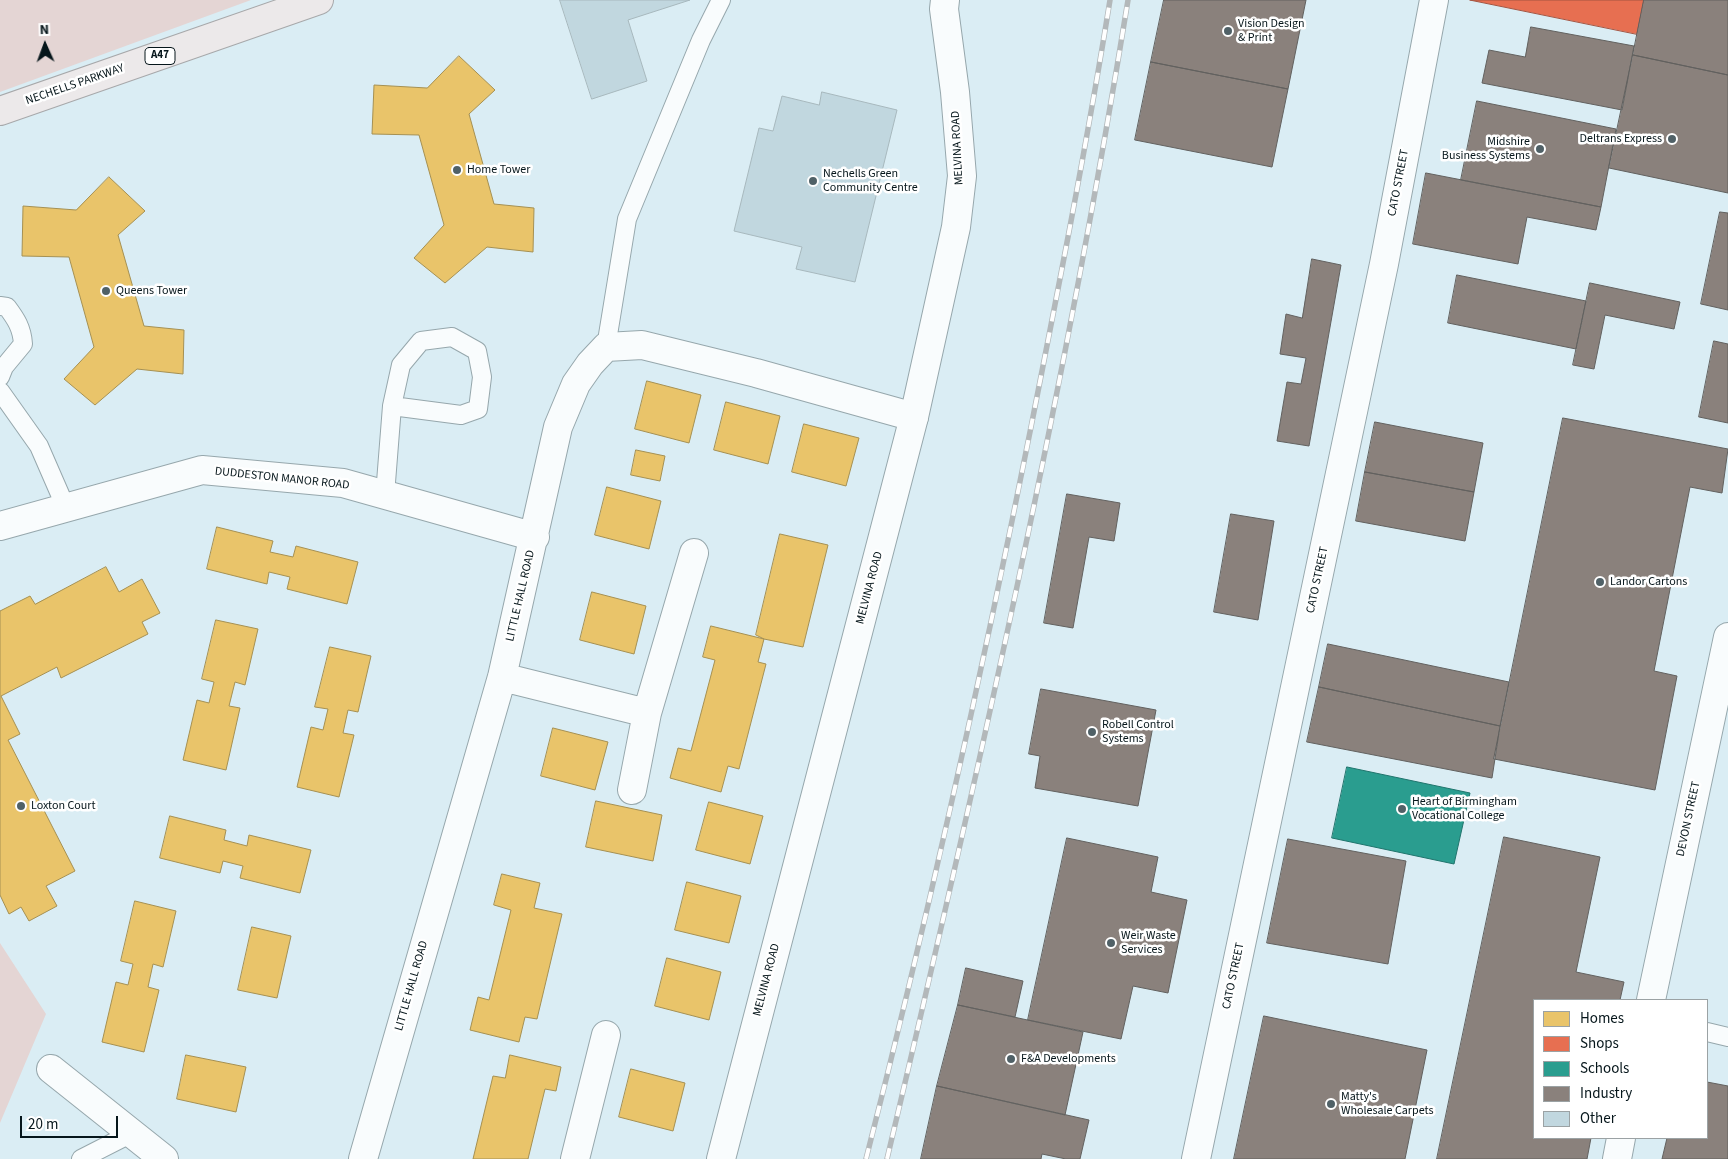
<!DOCTYPE html>
<style>
body{margin:0}
#map{position:relative;width:1728px;height:1159px;overflow:hidden;background:#daedf4;font-family:"Source Sans 3",sans-serif}
canvas{display:block}
.legend{position:absolute;left:1533px;top:999px;width:175px;height:140px;box-sizing:border-box;background:#fff;border:1px solid #9ba2a4;margin:0;padding:6px 9px;list-style:none;font-size:15px;color:#06161b}
.legend li{display:flex;align-items:center;gap:10px;height:25px}
.legend b{width:25px;border:1px solid #9ba2a4}
.north{position:absolute;left:20px;top:20px;width:50px;height:50px;-webkit-text-stroke:4px #fff;paint-order:stroke;rotate:358deg;font-size:14px;font-weight:700;line-height:20px;text-align:center;color:#06161b}
.north::after{content:'';display:block;margin:auto;width:18px;height:22px;background:#06161b;clip-path:polygon(50% 0,100% 100%,50% 72%,0 100%)}
.scale{position:absolute;left:20px;top:1116px;width:98px;height:22px;box-sizing:border-box;border:2px solid #06161b;border-top:0;padding-left:6px;font-size:15px;line-height:18px;white-space:nowrap;color:#06161b;-webkit-text-stroke:4px #fff;paint-order:stroke}
</style>
<div id="map">
<canvas width="1728" height="1159"></canvas>
<ul class="legend">
<li><b style="height:14px;background:#e9c46a"></b>Homes</li>
<li><b style="height:14px;background:#e76f51"></b>Shops</li>
<li><b style="height:14px;background:#2a9d8f"></b>Schools</li>
<li><b style="height:14px;background:#8a817c"></b>Industry</li>
<li><b style="height:14px;background:#c1d7df"></b>Other</li>
</ul>
<div class="north">N</div>
<div class="scale">20 m</div>
</div>
<script>
const ctx = document.querySelector('canvas').getContext('2d');
ctx.lineJoin = 'round';
function paint(path, color) { ctx.fillStyle = color; ctx.fill(path, 'evenodd'); }
function strokePath(path, color, width, dash) { ctx.strokeStyle = color; ctx.lineWidth = width; ctx.lineCap = dash ? 'butt' : 'round'; ctx.setLineDash(dash || []); ctx.stroke(path); }
function write(font, color, halo, rows, align = 'center') {
  ctx.font = font + ' "Source Sans 3",sans-serif'; ctx.lineWidth = 5; ctx.setLineDash([]); ctx.textBaseline = 'middle'; ctx.strokeStyle = halo; ctx.fillStyle = color; for (const [text, x, y, turn = 0] of rows) {
    ctx.save(); ctx.translate(x, y); ctx.rotate((+turn || 0) * Math.PI / 180); ctx.textAlign = isNaN(turn) ? turn : align; if (halo) ctx.strokeText(text, 0, 0); ctx.fillText(text, 0, 0); ctx.restore();
  }
}
paint(new Path2D(`
 M0 0H251L0 92Z
 M0 943 46 1014 0 1123Z`), '#e4d5d4');
const homes = new Path2D(`
 M459 56 495 90 469 114 494 204 534 208 533 252 487 247 445 283 414 258 444 225 419 135 372 134 374 85 427 88Z
 M109 177 145 211 118 235 144 326 184 330 183 374 137 369 95 405 64 379 94 347 69 257 22 256 23 206 76 210Z
 M647 381 701 395 689 443 635 429Z
 M726 402 780 416 768 464 714 450Z
 M804 424 859 438 846 486 792 472Z
 M636 450 665 456 660 481 631 475Z
 M607 487 661 501 649 549 595 535Z
 M217 527 273 541 270 552 293 557 296 546 358 562 347 604 287 589 290 577 269 572 267 584 207 569Z
 M780 534 828 545 803 647 764 639 756 635Z
 M106 567 119 592 142 579 160 613 142 622 148 634 61 678 57 667 1 696 20 734 8 740 75 871 46 886 57 906 29 921 21 907 9 914 0 895V611L30 596 35 604Z
 M592 592 646 606 634 654 580 640Z
 M216 620 258 629 245 685 235 682 229 706 240 708 226 770 183 760 197 700 209 703 214 682 202 679Z
 M711 626 764 639 758 662 766 664 739 769 728 766 721 792 670 778 678 748 691 751 715 660 703 657Z
 M330 647 371 656 358 712 348 710 343 733 354 735 339 797 297 787 311 727 323 730 328 709 315 707Z
 M553 728 608 742 595 790 541 776Z
 M596 801 662 815 653 861 586 847Z
 M709 802 763 816 750 864 696 850Z
 M170 816 226 830 224 840 247 846 249 835 311 850 300 893 240 878 243 866 223 861 220 873 160 858Z
 M502 874 540 883 534 908 562 914 537 1019 525 1017 519 1042 470 1030 478 997 489 1000 511 910 494 905Z
 M687 882 741 896 729 943 675 930Z
 M135 901 176 911 163 967 153 964 148 987 159 990 144 1052 102 1042 116 982 128 985 133 964 121 961Z
 M252 927 291 936 277 998 238 990Z
 M667 958 721 972 709 1020 655 1006Z
 M186 1055 246 1067 236 1112 177 1099Z
 M510 1055 561 1067 556 1091 545 1089 528 1159H473L493 1076 505 1078Z
 M631 1069 685 1083 673 1131 619 1117Z`);
paint(homes, '#e9c46a');
strokePath(homes, '#a59052', 1);
const shops = new Path2D(`
 M1470 0H1644L1637 34Z`);
paint(shops, '#e76f51');
strokePath(shops, '#a45441', 1);
const schools = new Path2D(`
 M1347 767 1470 793 1454 864 1332 838Z`);
paint(schools, '#2a9d8f');
strokePath(schools, '#1f746c', 1);
const industry = new Path2D(`
 M1164 0H1306L1288 89 1151 62Z
 M1644 0H1728V75L1633 55Z
 M1531 27 1634 46 1622 110 1482 83 1489 50 1525 57Z
 M1633 55 1728 75V193L1609 168Z
 M1151 62 1288 89 1272 167 1135 140Z
 M1477 101 1616 129 1601 207 1461 180Z
 M1426 173 1601 207 1596 230 1527 217 1518 264 1413 244Z
 M1720 212 1728 213V310L1701 304Z
 M1312 259 1341 265 1309 446 1277 441 1287 382 1301 384 1306 358 1280 354 1286 314 1302 318Z
 M1457 275 1586 301 1576 349 1448 323Z
 M1590 283 1680 302 1674 329 1605 315 1594 369 1573 365Z
 M1714 341 1728 344V423L1699 417Z
 M1563 418 1728 449 1722 493 1690 487 1654 671 1677 676 1655 790 1494 759Z
 M1375 422 1483 443 1474 492 1365 472Z
 M1365 472 1474 492 1465 541 1356 521Z
 M1067 494 1120 503 1114 541 1089 537 1073 628 1044 623Z
 M1231 514 1274 521 1258 620 1214 612Z
 M1328 644 1509 682 1500 726 1319 687Z
 M1319 687 1500 726 1492 778 1307 742Z
 M1041 689 1156 710 1138 806 1035 788 1040 756 1029 754Z
 M1504 837 1600 857 1576 972 1624 982 1620 1000H1534V1138H1591L1587 1159H1437Z
 M1067 838 1158 857 1151 892 1187 900 1168 993 1133 986 1121 1039 1028 1020Z
 M1288 839 1406 861 1388 964 1267 943Z
 M966 968 1023 981 1015 1017 958 1005Z
 M958 1005 1083 1032 1065 1115 937 1086Z
 M1264 1016 1427 1050 1405 1159H1234Z
 M1707 1082 1728 1086V1159H1662L1667 1138H1707Z
 M937 1086 1089 1120 1080 1159H1066L1042 1154 1041 1159H921Z`);
paint(industry, '#8a817c');
strokePath(industry, '#62615f', 1);
const building = new Path2D(`
 M560 0H690L628 20 647 81 592 99Z
 M822 92 897 110 855 282 796 269 802 247 734 231 759 128 773 131 782 96 819 105Z`);
paint(building, '#c1d7df');
strokePath(building, '#a7b8bd', 1);
const service = new Path2D(`
 M0 306 7 307C16 319 22 328 23 344L4 367 0 377
 M606 347 627 219 701 40 721 0
 M0 391 39 446 66 508
 M385 495 392 406 401 365 421 341 452 337 477 351 482 377 478 409 461 415 392 406
 M1707 1032 1728 1037
 M81 1159 132 1133`);
const minor = new Path2D(`
 M0 526 202 470 343 483 535 537
 M502 677 647 713 694 553
 M632 790 647 713
 M1651 1000 1728 637
 M51 1069 164 1159
 M363 1159 502 677 558 427 576 384 590 364 606 347 642 345 756 373 914 417
 M575 1159 606 1035
 M1196 1159 1384 264 1434 0
 M1617 1159 1621 1138`);
const secondary = new Path2D(`
 M721 1159 914 417 956 227 962 176 955 92 944 9 945 0`);
const primary = new Path2D(`
 M0 111 319 0`);
strokePath(service, '#96a7ac', 20);
strokePath(minor, '#96a7ac', 30);
strokePath(secondary, '#96a7ac', 30);
strokePath(primary, '#a7a8aa', 30);
strokePath(service, '#f9fcfd', 18);
strokePath(minor, '#f9fcfd', 28);
strokePath(secondary, '#f9fcfd', 28);
strokePath(primary, '#ece9ea', 28);
const rail = new Path2D(`
 M866 1159C928 917 982 673 1031 427 1059 285 1087 143 1110 0
 M887 1159C978 775 1065 390 1128 0`);
strokePath(rail, '#b3b8ba', 5.5);
strokePath(rail, '#fff', 4, [11]);
for (const [x, y, r, color] of [
 [1228,31,5,"#506167"],
 [1672,139,5,"#506167"],
 [1540,149,5,"#506167"],
 [457,170,5,"#506167"],
 [813,181,5,"#506167"],
 [106,291,5,"#506167"],
 [1600,582,5,"#506167"],
 [1092,732,5,"#506167"],
 [21,806,5,"#506167"],
 [1402,809,5,"#506167"],
 [1111,943,5,"#506167"],
 [1011,1059,5,"#506167"],
 [1331,1104,5,"#506167"]
]) { const dot = new Path2D(); dot.arc(x, y, r, 0, 2 * Math.PI); ctx.fillStyle = color; ctx.fill(dot); strokePath(dot, '#fff', 2); }
for (const [x, y, w] of [
 [160,56,30]
]) { const box = new Path2D(); box.roundRect(x - w / 2, y - 8.5, w, 17, 4); ctx.fillStyle = '#fff'; ctx.fill(box); strokePath(box, '#06161b', 1); }
write('bold 11px', '#06161b', null, [
 ["A47",160,56]
]);
write('12px', '#06161b', '#fff', [
 ["Vision Design",1238,24],
 ["& Print",1238,38],
 ["Deltrans Express",1662,139,"right"],
 ["Midshire",1530,142,"right"],
 ["Business Systems",1530,156,"right"],
 ["Home Tower",467,170],
 ["Nechells Green",823,174],
 ["Community Centre",823,188],
 ["Queens Tower",116,291],
 ["Landor Cartons",1610,582],
 ["Robell Control",1102,725],
 ["Systems",1102,739],
 ["Heart of Birmingham",1412,802],
 ["Vocational College",1412,816],
 ["Loxton Court",31,806],
 ["Weir Waste",1121,936],
 ["Services",1121,950],
 ["F&A Developments",1021,1059],
 ["Matty's",1341,1097],
 ["Wholesale Carpets",1341,1111]
], 'left');
write('12px', '#06161b', '#fff', [
 ["NECHELLS PARKWAY",75,85,-19],
 ["MELVINA ROAD",958,148,-93],
 ["CATO STREET",1399,183,-79],
 ["DUDDESTON MANOR ROAD",282,479,6],
 ["CATO STREET",1318,580,-78],
 ["MELVINA ROAD",870,588,-75],
 ["LITTLE HALL ROAD",521,596,-77],
 ["DEVON STREET",1689,819,-78],
 ["CATO STREET",1234,976,-78],
 ["MELVINA ROAD",767,980,-75],
 ["LITTLE HALL ROAD",412,986,-74]
]);
</script>
